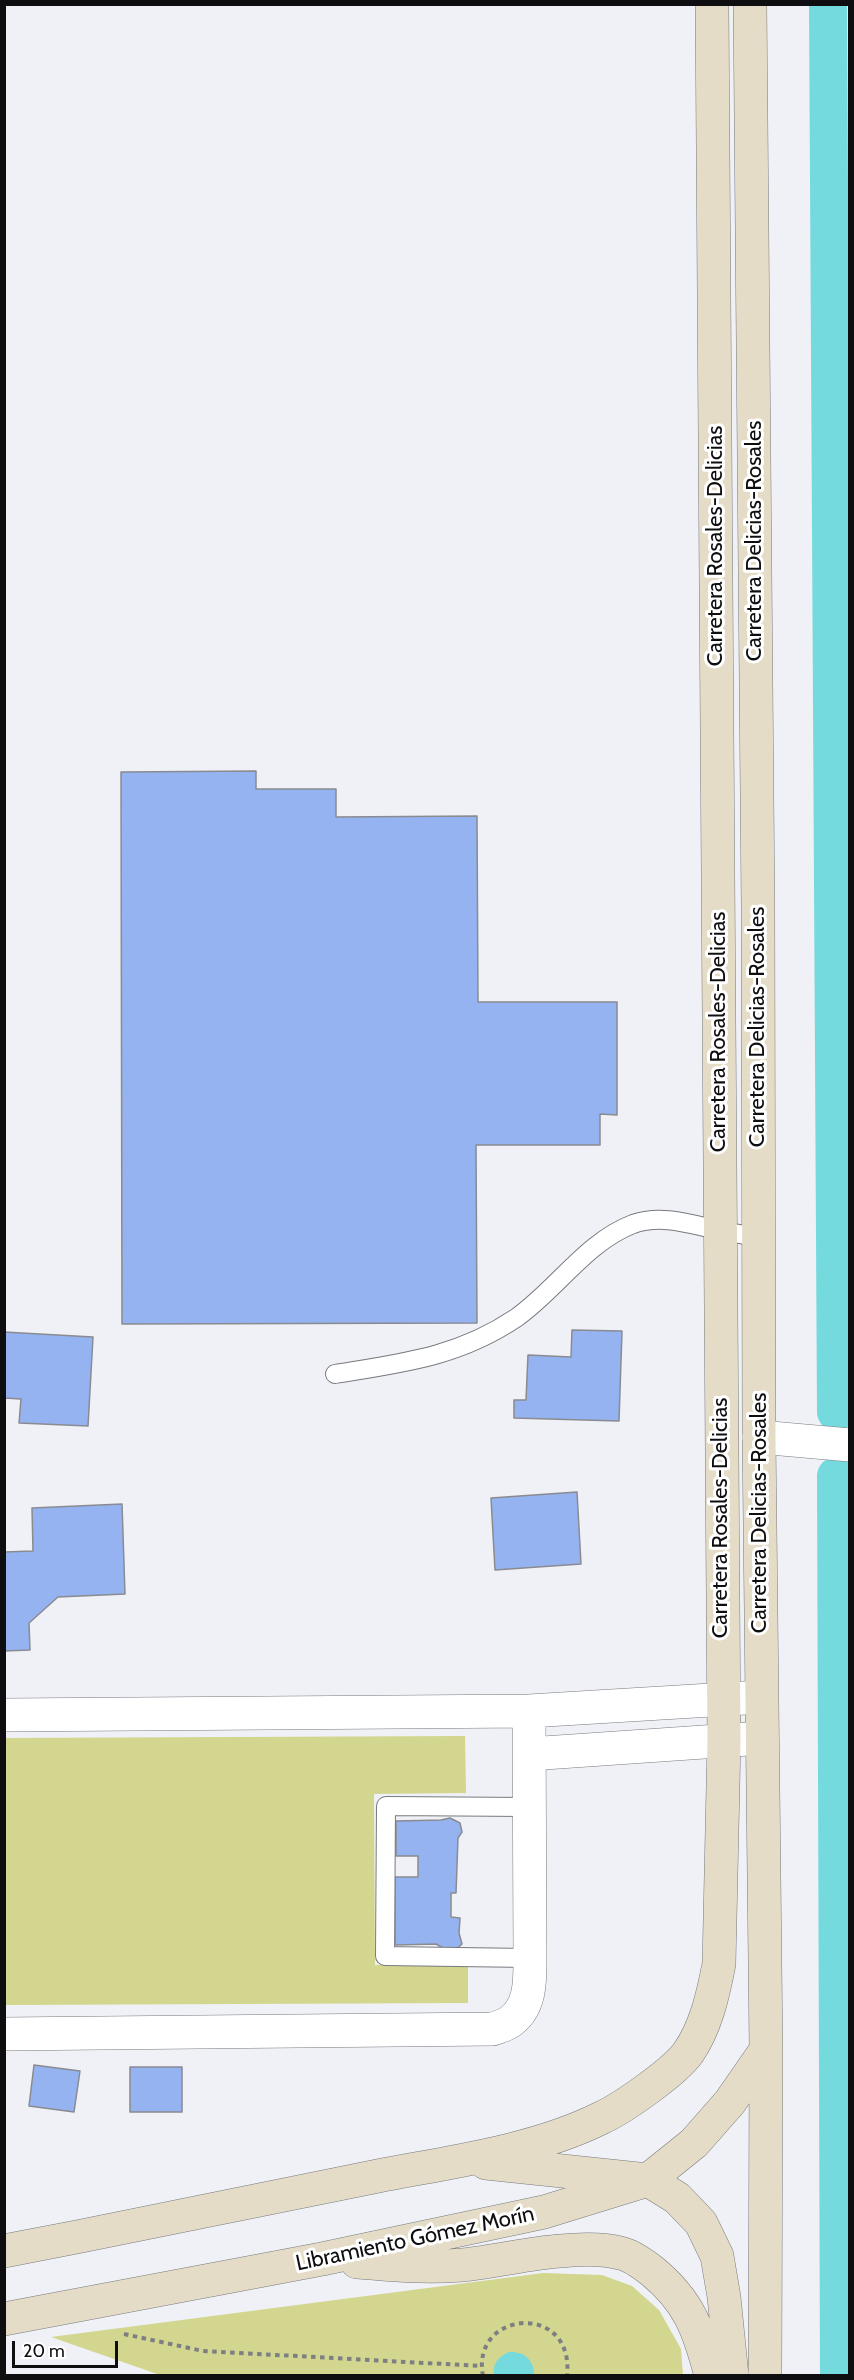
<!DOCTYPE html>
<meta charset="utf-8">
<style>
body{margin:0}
#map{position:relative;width:854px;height:2380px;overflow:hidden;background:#eff1f6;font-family:Cabin,sans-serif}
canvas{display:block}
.frame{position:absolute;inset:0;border:6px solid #0e0e10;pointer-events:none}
.scale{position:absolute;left:12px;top:2341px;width:106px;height:27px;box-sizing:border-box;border:3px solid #0e0e10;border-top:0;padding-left:8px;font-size:18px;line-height:21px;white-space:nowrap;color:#0e0e10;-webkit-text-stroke:4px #fff;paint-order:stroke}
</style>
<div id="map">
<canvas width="854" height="2380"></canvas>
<div class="frame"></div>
<div class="scale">20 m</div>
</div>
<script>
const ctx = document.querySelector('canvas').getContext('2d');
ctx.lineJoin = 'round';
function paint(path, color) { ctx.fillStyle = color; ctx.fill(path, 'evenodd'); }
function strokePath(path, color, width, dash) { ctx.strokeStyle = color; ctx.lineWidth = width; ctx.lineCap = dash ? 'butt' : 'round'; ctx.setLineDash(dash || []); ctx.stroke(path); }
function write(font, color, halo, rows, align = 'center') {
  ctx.font = font + ' Cabin,sans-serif'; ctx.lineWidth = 6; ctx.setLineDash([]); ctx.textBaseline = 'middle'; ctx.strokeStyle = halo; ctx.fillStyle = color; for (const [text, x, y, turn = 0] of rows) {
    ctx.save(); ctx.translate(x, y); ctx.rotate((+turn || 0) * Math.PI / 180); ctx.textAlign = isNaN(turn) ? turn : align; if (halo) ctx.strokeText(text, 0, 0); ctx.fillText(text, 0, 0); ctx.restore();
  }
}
paint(new Path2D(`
 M465 1736 466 1793 374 1794 375 1965H468V2003L5 2005 4 1738Z
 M543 2273 602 2275 632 2286 659 2310 681 2349 683 2375H160L51 2337Z`), '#d2d68e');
paint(new Path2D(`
 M509 2352C524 2351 534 2360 534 2375H494C492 2364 498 2357 509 2352Z`), '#75dade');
strokePath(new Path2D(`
 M828 4 836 1412
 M836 1476 839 2376`), '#75dade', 38);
const building = new Path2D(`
 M256 771V789H336V817L477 816 478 1002H617V1115L600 1114V1145H476L477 1323 122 1324 121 772Z
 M572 1330 622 1331 619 1421 514 1418V1400H526L528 1355 571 1357Z
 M4 1332 93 1337 88 1426 19 1423 21 1399 4 1398Z
 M577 1492 581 1564 495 1570 491 1498Z
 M122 1504 125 1594 58 1597 29 1623 30 1650 4 1651V1552L33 1551 32 1508Z
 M450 1818 460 1823 462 1832 458 1838 456 1893H451V1917L460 1918 459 1933 462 1944 452 1953 436 1944 395 1945V1877H418V1856H396V1821L441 1820Z
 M34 2065 80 2071 74 2112 29 2106Z
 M130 2067H182V2112H130Z`);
paint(building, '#96b3f1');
strokePath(building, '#898b90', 1.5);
const lane = new Path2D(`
 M335 1374C402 1363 458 1357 516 1318 556 1290 586 1242 633 1224 661 1214 690 1224 718 1230 731 1233 745 1235 758 1237
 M529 1807 386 1806 385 1956 530 1958`);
const street = new Path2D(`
 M759 1437 850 1445
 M529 1711 761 1697
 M4 1715 529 1711 530 1958C530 1980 531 2006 511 2021 506 2025 498 2027 493 2029L4 2034
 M529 1754 762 1738`);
const secondary = new Path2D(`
 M750 4 758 907 759 1437 766 2050 765 2376
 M486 2163 648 2180 677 2198 701 2223 717 2256 724 2297 732 2376
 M4 2251C129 2227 254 2202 378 2176 450 2162 535 2151 601 2118 623 2108 674 2072 688 2053 706 2027 713 1995 719 1964L724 1741 712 4
 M357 2262C392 2265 426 2268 462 2265 495 2262 528 2253 561 2251 580 2249 601 2248 620 2253 631 2255 643 2264 652 2271 689 2301 699 2330 711 2376
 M4 2319 322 2259 544 2212 648 2180 694 2143 730 2102 766 2050`);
strokePath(lane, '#777a7e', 20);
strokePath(street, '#777a7e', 34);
strokePath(secondary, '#777a7e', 34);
strokePath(new Path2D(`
 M124 2334 203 2351 481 2366
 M483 2376C470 2310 575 2301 567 2376`), '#7e7f82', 4, [4.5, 4.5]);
strokePath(lane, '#fff', 18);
strokePath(street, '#fff', 33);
strokePath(secondary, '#e4dcc6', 33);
write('22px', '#0e0e10', '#fff', [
 ["Carretera Delicias-Rosales",755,541,-90],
 ["Carretera Rosales-Delicias",716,546,-90],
 ["Carretera Delicias-Rosales",758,1027,-90],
 ["Carretera Rosales-Delicias",719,1032,-90],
 ["Carretera Delicias-Rosales",760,1513,-90],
 ["Carretera Rosales-Delicias",721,1518,-90],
 ["Libramiento Gómez Morín",415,2239,-12]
]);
</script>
